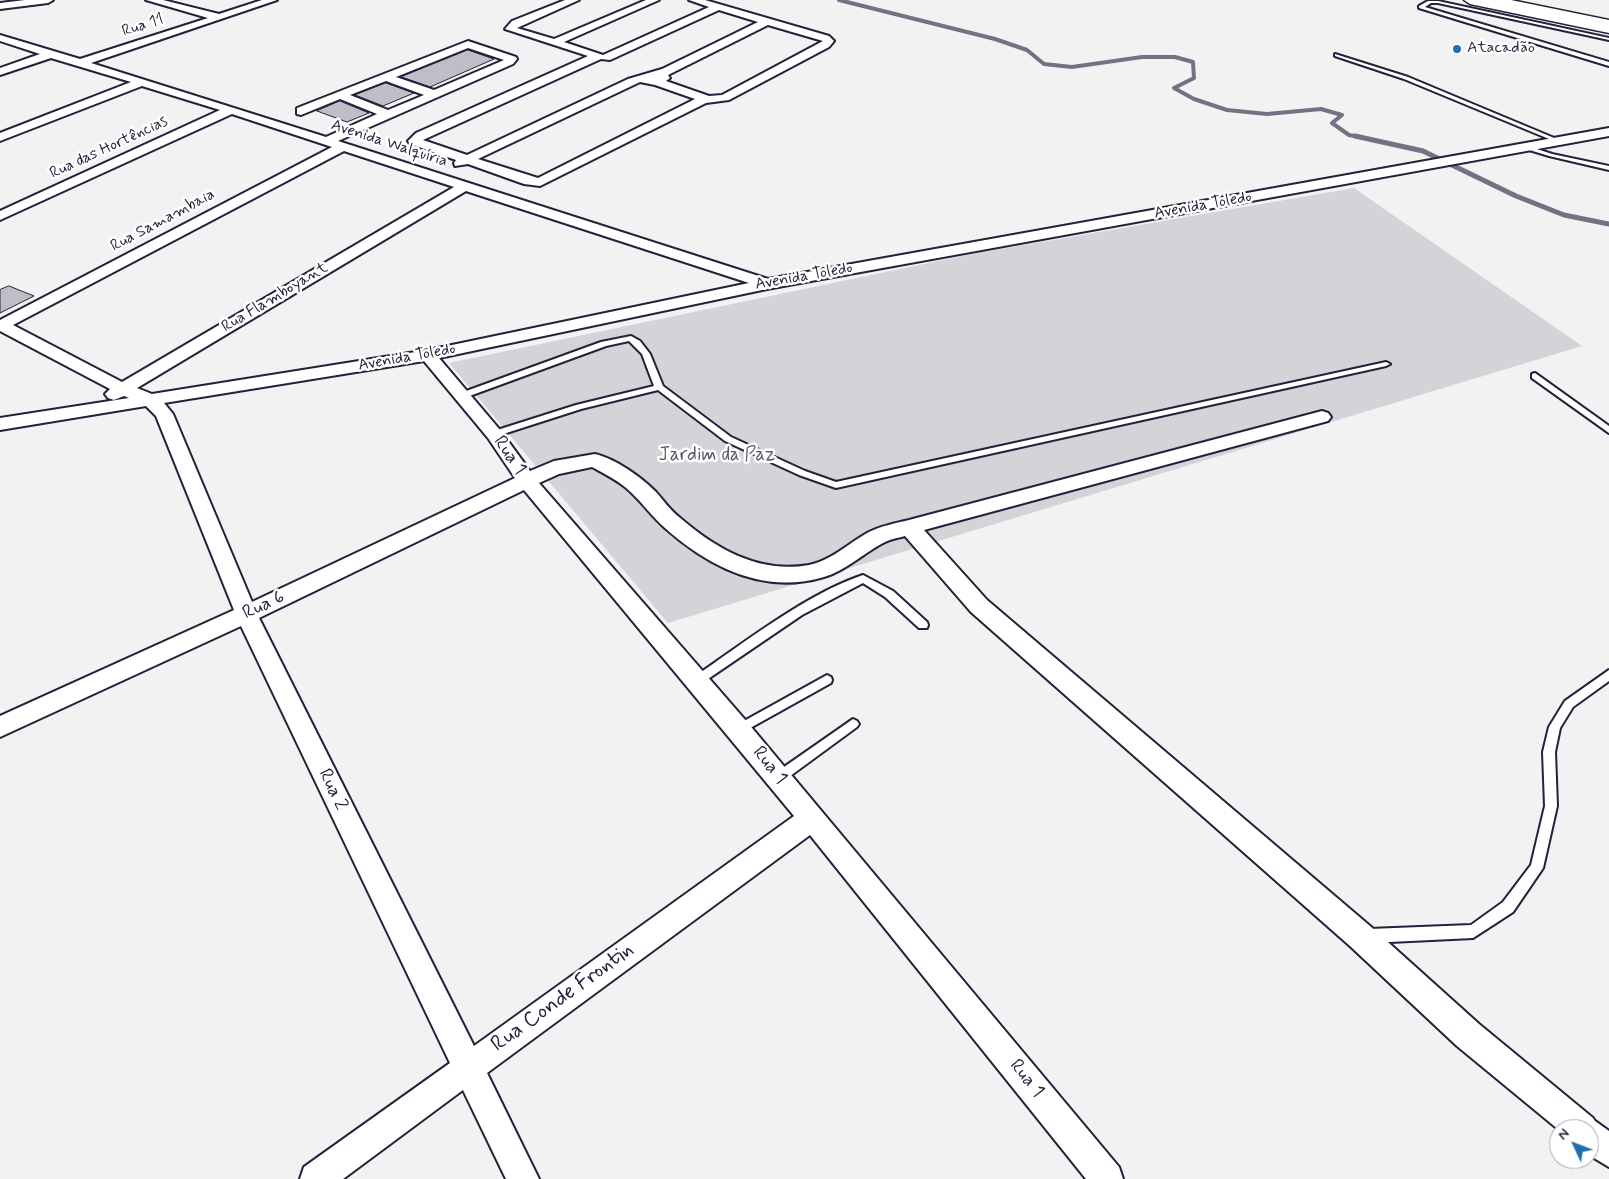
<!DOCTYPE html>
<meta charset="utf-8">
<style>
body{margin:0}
#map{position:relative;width:1609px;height:1179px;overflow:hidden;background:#f2f2f3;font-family:Mynerve,sans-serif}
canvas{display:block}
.north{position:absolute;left:1549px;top:1119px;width:50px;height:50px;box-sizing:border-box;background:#fff;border:1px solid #a7a7b1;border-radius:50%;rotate:313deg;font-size:14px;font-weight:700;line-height:20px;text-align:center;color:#22223b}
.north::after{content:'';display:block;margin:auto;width:18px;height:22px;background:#1f6fb2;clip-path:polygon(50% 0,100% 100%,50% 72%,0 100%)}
</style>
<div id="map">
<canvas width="1609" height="1179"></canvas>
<div class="north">N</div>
</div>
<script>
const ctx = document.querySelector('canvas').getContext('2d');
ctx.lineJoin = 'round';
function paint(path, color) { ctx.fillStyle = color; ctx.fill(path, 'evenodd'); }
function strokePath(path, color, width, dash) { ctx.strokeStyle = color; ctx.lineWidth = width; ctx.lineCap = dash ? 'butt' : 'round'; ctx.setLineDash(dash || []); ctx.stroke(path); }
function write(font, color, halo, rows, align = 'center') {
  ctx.font = font + ' Mynerve,sans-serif'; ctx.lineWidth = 5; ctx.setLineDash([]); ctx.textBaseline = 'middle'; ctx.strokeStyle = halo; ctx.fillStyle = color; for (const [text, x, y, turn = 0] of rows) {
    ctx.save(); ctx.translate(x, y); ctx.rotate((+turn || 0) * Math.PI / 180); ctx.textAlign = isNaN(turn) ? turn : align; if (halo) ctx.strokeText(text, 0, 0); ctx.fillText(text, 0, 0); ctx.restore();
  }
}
paint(new Path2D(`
 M1354 188 1582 346 668 623 449 363 972 254Z`), '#d3d3d8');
strokePath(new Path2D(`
 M839 0 995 39 1027 50 1044 64 1072 67 1142 57H1175L1193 62 1194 78 1174 88 1194 99 1227 110 1267 114 1321 109 1342 115 1332 123 1349 135 1360 137`), '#727282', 4);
strokePath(new Path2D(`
 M1355 136 1423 151 1516 196 1564 215 1609 224`), '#727282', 5);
const building = new Path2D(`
 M468 50 494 59 430 87 401 77Z
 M386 83 414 93 383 106 355 95Z
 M340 101 369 113 347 122 317 111Z
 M9 286 34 296 0 313V290Z`);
paint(building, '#bebec6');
strokePath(building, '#22223b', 1);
const lane = new Path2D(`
 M1428 1H1438L1609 38V40L1438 3H1431L1425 7 1609 62V66L1419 8V6Z
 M1335 54 1408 77 1559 140 1554 141 1404 79 1335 56Z
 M1525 145 1552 154 1609 166V170L1549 156 1523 148V146Z
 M631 336 640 341 650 354 663 386 731 437 805 471 836 482 1386 362 1390 364 1386 366 836 488 799 475 725 441 658 390 581 409 497 436H491L490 434 491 432 576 405 654 386 642 354 629 341 606 346 464 398H458L457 396 458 394 601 342Z
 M1535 373 1609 426V433L1532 378V374Z
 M863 575 893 591 927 622 928 625 927 628H919L885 597 863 583 802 615 702 683 698 685 694 683 693 680 694 677C744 643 806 594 863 575Z
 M1609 670V681L1573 707 1560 728 1555 752 1557 806 1543 868 1513 912 1473 938 1369 943 1364 941 1362 936 1364 931 1369 929 1471 925 1503 902 1531 865 1545 806 1543 752 1549 727 1565 701Z
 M827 675 831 677 832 680 831 683 743 732 739 734 735 732 733 729 735 726Z
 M853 719 857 721 859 724 857 727 782 782 778 783 774 782 772 778 774 774Z`);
const street = new Path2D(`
 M25 0H53L48 3 0 9V3Z
 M146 0H163L219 14 262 0H277L91 63 326 137 377 114 340 99 301 115 297 114V108L468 41 516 57 517 59 513 64 338 141 768 279 1609 128V136L767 289 439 358 500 430 530 471 554 461 595 454C616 459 641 477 656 492 663 500 670 510 679 517 716 549 759 574 809 565 831 561 850 542 869 532 881 526 896 523 909 520L1322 411 1328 413 1331 417 1328 421 924 530 987 600 1370 926 1479 1024 1593 1118 1595 1121 1609 1131V1167L1589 1155V1129L1559 1130 1457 1046 1350 946 971 612 905 536C898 538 890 539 883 543 864 553 845 571 824 577 764 595 709 567 665 528 650 515 640 499 625 487 615 479 603 473 592 467L559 474 539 483 747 722 1119 1167 1123 1179H1086L810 835 487 1073 539 1179H506L463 1090 343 1179H300L304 1167 450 1063 241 626 0 737V716L234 610 156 416 146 406 0 430V418L129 398 124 396 114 400 108 398 105 394 110 389 0 331V320L332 147 232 114 0 220V211L220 110 142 86 0 141V133L131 82 51 58 0 75V68L40 54 0 41V35L80 59 208 18ZM468 48 504 60 434 90 396 77ZM386 81 424 95 388 110 350 95ZM344 151 454 187 122 382 13 325ZM466 191 749 283 428 350 152 394 137 388ZM424 361 488 438 515 478 252 602 173 414 164 403ZM524 490 794 816 474 1046 259 618Z
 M565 0H579L517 28 554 39 646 0H659L564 42 603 55 709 7 689 0H705L829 36 834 41 829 47 729 100 706 103 540 186 524 184 468 164 455 166 454 163 456 160 410 144 408 141 416 133 588 56 505 29 512 21ZM719 10 758 22 662 69 628 79 467 155 423 140 601 59 610 60ZM768 25 823 41 722 95 709 96 666 81 670 78 668 75ZM640 82 655 85 695 99 538 178 478 159Z`);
const secondary = new Path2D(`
 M1464 0H1488L1609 25V33L1470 4Z`);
const highway = new Path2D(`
 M1486 0H1511L1609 20V28L1492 4Z`);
strokePath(lane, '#22223b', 4);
strokePath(street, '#22223b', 4);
strokePath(secondary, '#22223b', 3);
strokePath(highway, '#22223b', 3);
paint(lane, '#fff');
paint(street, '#fff');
paint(secondary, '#fff');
paint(highway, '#fff');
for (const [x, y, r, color] of [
 [1457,49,5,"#1f6fb2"]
]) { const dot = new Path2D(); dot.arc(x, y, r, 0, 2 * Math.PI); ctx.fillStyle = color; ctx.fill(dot); strokePath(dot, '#fff', 2); }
write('16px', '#22223b', '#fff', [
 ["Rua 11",143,26,-18],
 ["Avenida Walquíria",389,144,18],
 ["Rua das Hortências",109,148,-25],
 ["Avenida Toledo",1203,206,-10],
 ["Rua Samambaia",163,221,-28],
 ["Avenida Toledo",804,277,-10],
 ["Rua Flamboyant",275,298,-31],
 ["Avenida Toledo",407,358,-10]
]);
write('16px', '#22223b', '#fff', [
 ["Atacadão",1467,49]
], 'left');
write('19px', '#22223b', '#fff', [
 ["Rua 1",509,456,55],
 ["Rua 6",264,606,-25],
 ["Rua 1",769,766,51],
 ["Rua 2",332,790,64],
 ["Rua 1",1026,1079,51]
]);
write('19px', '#57576a', '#fff', [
 ["Jardim da Paz",717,456]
]);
write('22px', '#22223b', '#fff', [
 ["Rua Conde Frontin",563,998,-36]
]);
</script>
